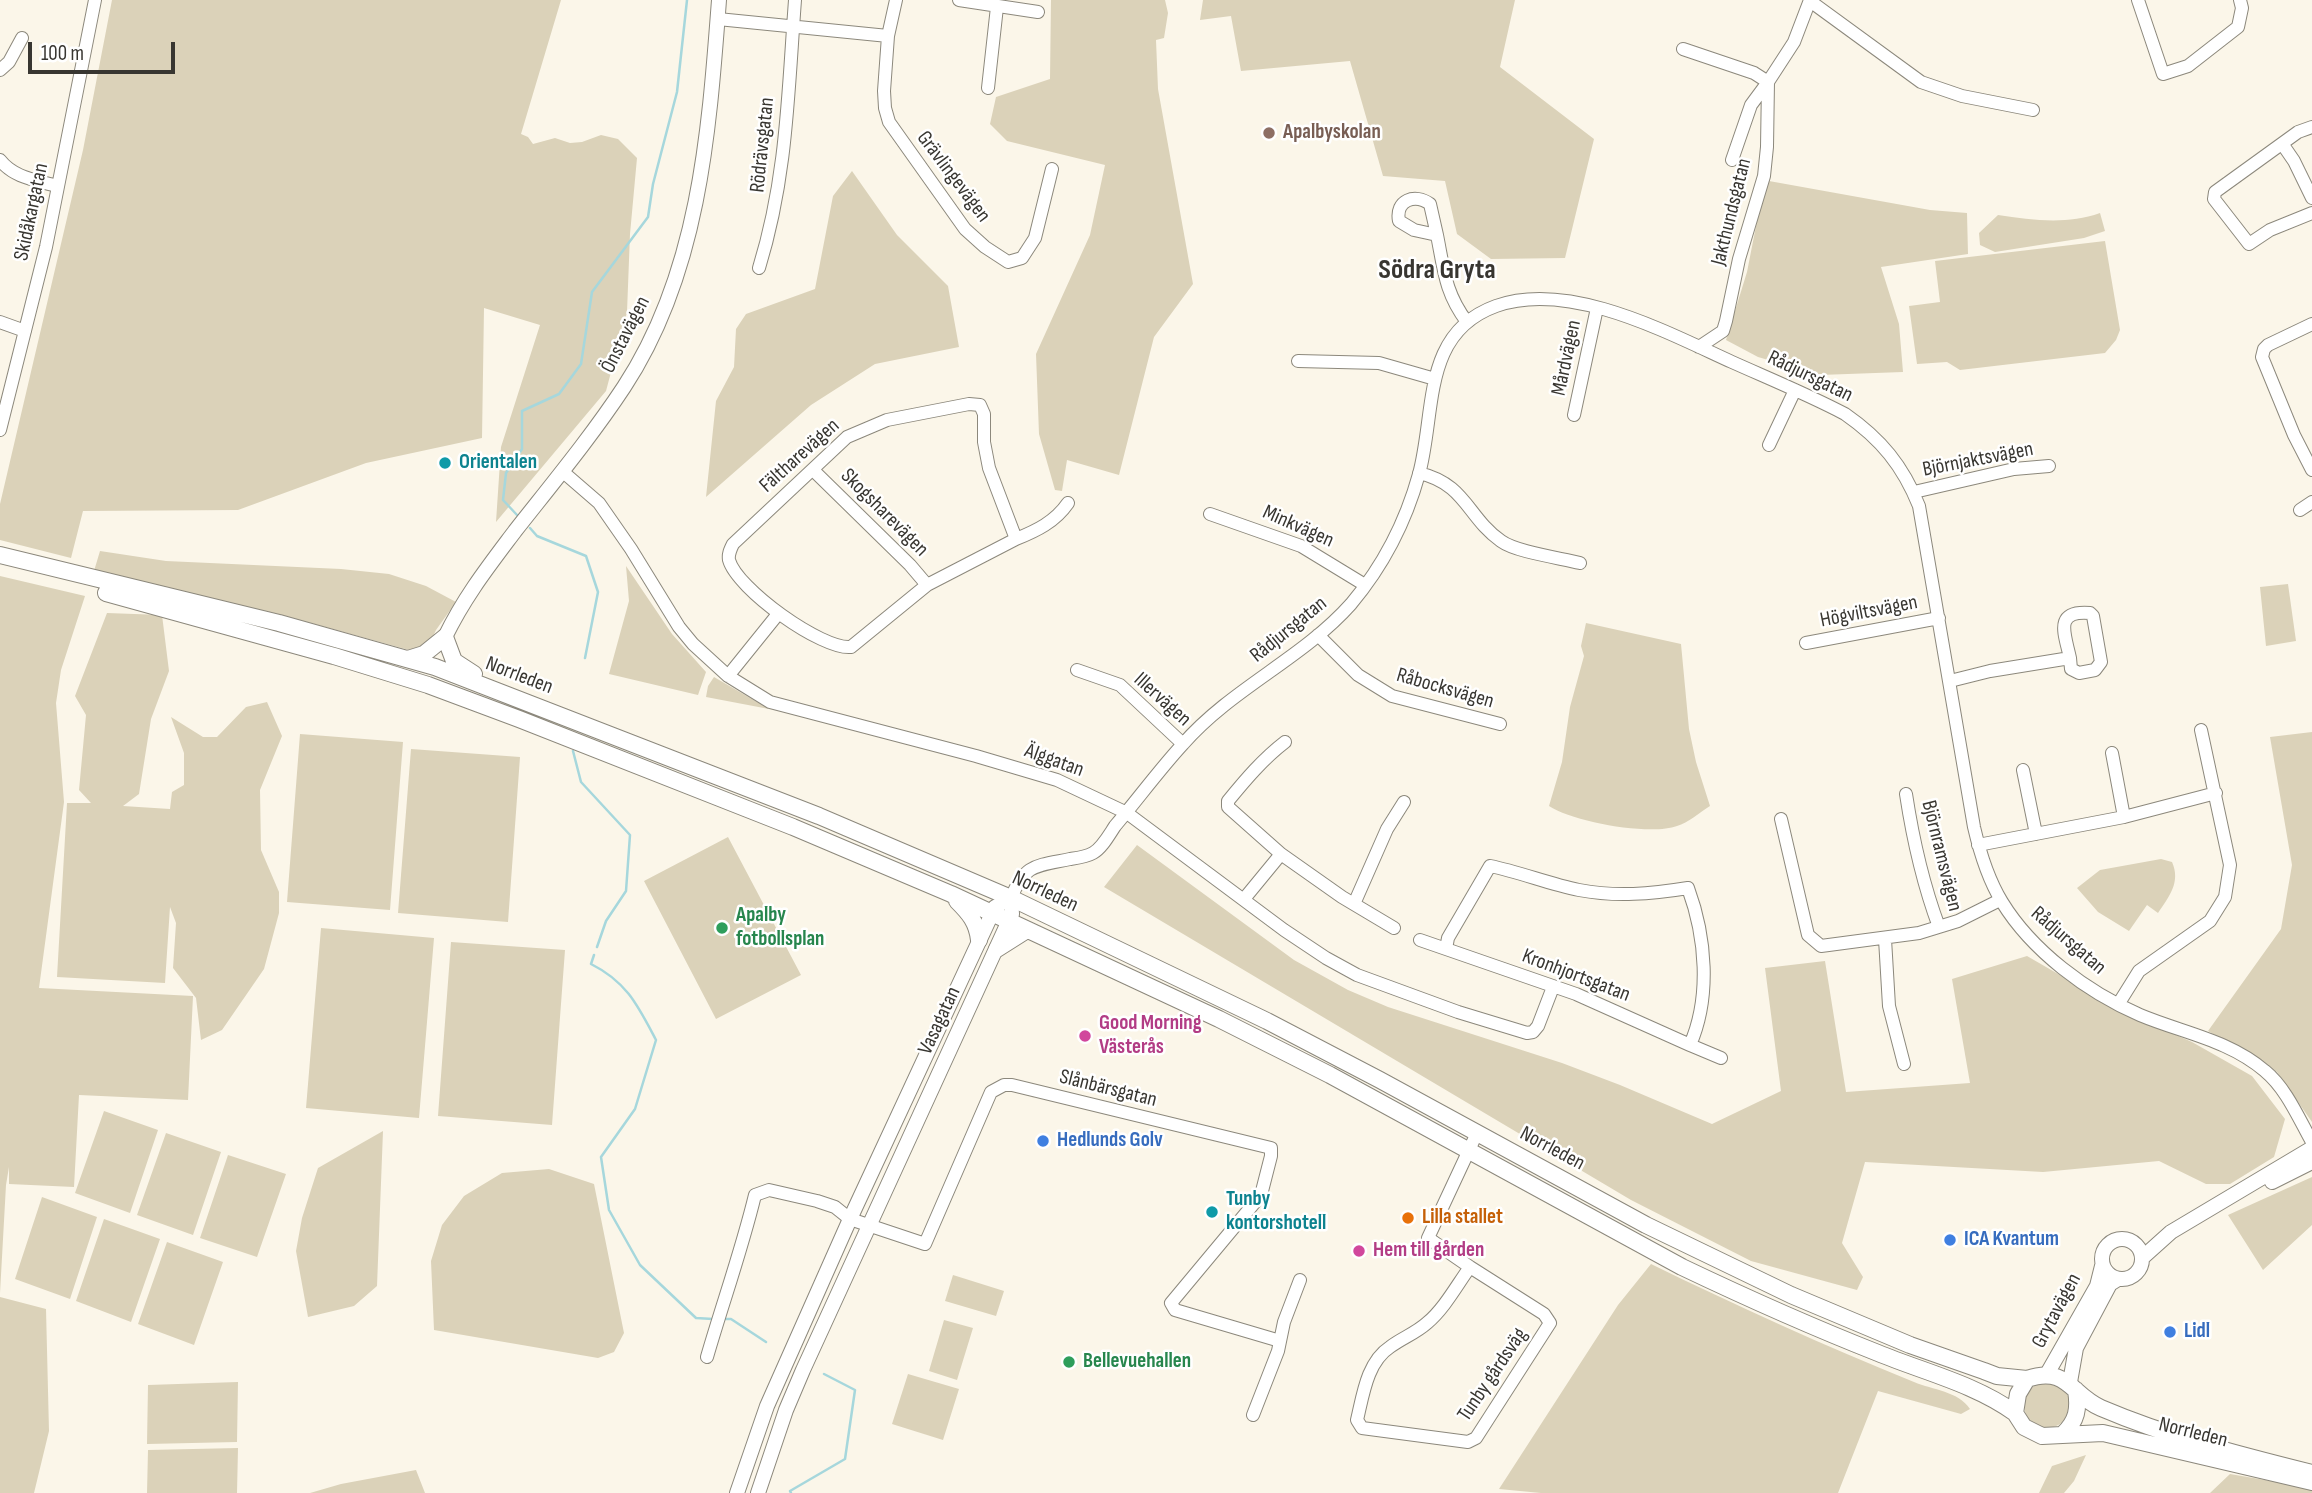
<!DOCTYPE html>
<meta charset="utf-8">
<style>
body{margin:0}
#map{position:relative;width:2312px;height:1493px;overflow:hidden;background:#fbf6e9;font-family:"Sofia Sans Condensed",sans-serif}
canvas{display:block}
.scale{position:absolute;left:28px;top:42px;width:147px;height:32px;box-sizing:border-box;border:4px solid #383631;border-top:0;padding-left:9px;font-size:21px;line-height:24px;white-space:nowrap;color:#383631;-webkit-text-stroke:5px #fff;paint-order:stroke}
</style>
<div id="map">
<canvas width="2312" height="1493"></canvas>
<div class="scale">100 m</div>
</div>
<script>
const ctx = document.querySelector('canvas').getContext('2d');
ctx.lineJoin = 'round';
function paint(path, color) { ctx.fillStyle = color; ctx.fill(path, 'evenodd'); }
function strokePath(path, color, width, dash) { ctx.strokeStyle = color; ctx.lineWidth = width; ctx.lineCap = dash ? 'butt' : 'round'; ctx.setLineDash(dash || []); ctx.stroke(path); }
function write(font, color, halo, rows, align = 'center') {
  ctx.font = font + ' "Sofia Sans Condensed",sans-serif'; ctx.lineWidth = 5; ctx.setLineDash([]); ctx.textBaseline = 'middle'; ctx.strokeStyle = halo; ctx.fillStyle = color; for (const [text, x, y, turn = 0] of rows) {
    ctx.save(); ctx.translate(x, y); ctx.rotate((+turn || 0) * Math.PI / 180); ctx.textAlign = isNaN(turn) ? turn : align; if (halo) ctx.strokeText(text, 0, 0); ctx.fillText(text, 0, 0); ctx.restore();
  }
}
paint(new Path2D(`
 M112 0H561L521 134 528 137 533 144 555 138 570 143 582 142 601 135 618 139 637 158 630 234 627 312 606 391 496 522 501 447 540 325 484 308 482 438 366 463 238 510 83 511 71 558 0 540V504L83 150Z
 M1051 0H1165L1168 13 1164 38 1156 40 1158 89 1193 284 1154 337 1119 475 1067 460 1062 491 1055 490 1039 434 1036 354 1090 235 1105 165 1007 141 990 124 996 97 1050 79Z
 M1203 0H1515L1500 67 1594 139 1565 258 1491 259 1457 234 1445 181 1383 176 1350 61 1241 71 1231 16 1200 20Z
 M852 171 897 235 948 286 959 347 875 364 811 405 706 497 716 401 734 367 736 329 746 314 815 289 833 196Z
 M1769 181 1930 210 1967 213 1968 254 1881 267 1899 324 1903 372 1820 375 1758 357 1726 340 1747 272 1757 221Z
 M2100 213 2105 231 2084 238 1995 252 1980 245 1979 233 1998 215C2032 220 2066 225 2100 213Z
 M2105 241 2120 330 2116 340 2105 353 1960 370 1947 362 1917 364 1909 306 1940 302 1935 261Z
 M100 551 166 561 341 569 389 574 426 586 456 602 436 630 429 645 409 650 278 614 94 571Z
 M626 566 672 634 706 672 698 695 609 674 629 601Z
 M0 576 85 596 61 670 56 703 64 802 39 988 193 996 188 1100 79 1095 74 1187 9 1184V1167L6 1185 0 1293Z
 M2288 584 2296 641 2266 646 2260 587Z
 M107 613 162 615 169 671 151 719 139 794 123 806 170 809 172 792 184 785V753L171 717 203 737H217L246 707 267 702 282 736 260 790 261 850 279 892V913L264 969 222 1030 201 1040 196 998 173 968 176 923 170 907 165 983 57 977 67 803H91L79 790 86 715 75 696Z
 M1586 623 1681 644 1689 729 1696 762 1710 806C1700 812 1688 823 1677 826 1650 836 1573 822 1549 806L1562 762 1570 707 1584 656 1581 646Z
 M714 677 769 709 706 697 708 686Z
 M2312 732V1122L2277 1072 2208 1031 2281 929 2292 865 2270 737Z
 M300 734 403 742 390 910 287 902Z
 M411 749 520 757 508 922 398 913Z
 M728 837 801 975 716 1019 644 881Z
 M1137 845 1294 960 1348 990 1388 1007 1562 1063 1620 1085 1712 1124 1781 1091 1765 968 1825 961 1846 1092 1970 1083 1952 979 2027 956 2124 1012 2192 1042 2252 1076 2285 1119 2274 1157 2230 1184H2206L2159 1161 2043 1172 1865 1162 1842 1243 1863 1277 1857 1290 1751 1261 1631 1200 1104 887Z
 M2161 859 2172 862C2181 882 2169 897 2158 913L2147 905 2129 931 2098 912 2077 888 2100 870Z
 M321 928 434 938 419 1118 306 1108Z
 M451 942 565 950 552 1125 438 1116Z
 M104 1111 158 1130 130 1213 75 1193Z
 M383 1131 377 1286 354 1306 308 1317 296 1251 302 1218 318 1168Z
 M166 1133 221 1152 193 1235 137 1215Z
 M228 1155 286 1174 257 1257 200 1238Z
 M549 1169 594 1184 624 1333 614 1352 598 1358 434 1330 431 1261 442 1225 464 1196 502 1173Z
 M2312 1177V1225L2263 1270 2228 1215Z
 M42 1197 97 1217 70 1299 15 1279Z
 M104 1219 160 1239 131 1322 76 1301Z
 M167 1242 223 1262 194 1345 138 1324Z
 M1651 1264C1737 1306 1825 1346 1914 1382 1933 1390 1958 1391 1970 1409L1961 1414 1878 1391 1838 1493H1541L1499 1489 1618 1305Z
 M953 1275 1004 1291 996 1316 945 1301Z
 M0 1297 46 1309 49 1431 34 1493H0Z
 M944 1320 973 1328 957 1380 929 1371Z
 M908 1374 959 1389 943 1440 892 1424Z
 M2024 1405a23 23 0 1 1 46 0a23 23 0 1 1-46 0Z
 M238 1382 237 1442 147 1444 148 1385Z
 M238 1448 237 1493H147L148 1450Z
 M2086 1455 2074 1481 2064 1493H2039L2052 1466Z
 M416 1470 425 1493H310L341 1484Z
 M2230 1474 2312 1488V1493H2210Z`), '#dbd2b9');
strokePath(new Path2D(`
 M517 515 503 500 506 473 522 449V411L559 394 581 364 592 292 648 217 653 184 677 92 687 0
 M530 528 537 536 586 556 598 592 585 658
 M573 751 581 782 630 835 626 891 606 921 597 947
 M594 955 591 964C627 982 638 1006 656 1040L635 1109 601 1157 609 1210 640 1265 696 1318 713 1319
 M724 1319H731L766 1342
 M791 1493 790 1491 845 1459 855 1390 824 1374`), '#a6d7dc', 2.5);
const minor = new Path2D(`
 M896 0 888 36 884 91 885 108 889 122 965 229 985 247 1008 262 1022 258 1035 238 1052 169
 M959 0 1038 12
 M2138 0 2163 74 2188 66 2238 27 2242 8 2240 0
 M1810 1 1921 82 1962 96 2033 110
 M718 19 888 36
 M1683 49 1754 73 1768 82 1751 105 1732 160
 M0 70 9 62 22 38
 M988 88 997 7
 M2312 127 2298 132 2215 192 2214 199 2249 244 2270 230 2312 213
 M2283 145 2294 161 2312 198
 M0 160C14 178 36 180 57 186
 M1437 235 1430 204C1415 193 1395 200 1399 221L1414 230 1437 235C1444 270 1445 293 1467 322
 M759 268C787 177 788 93 795 0
 M0 322 25 331
 M2312 324 2268 345 2264 349 2262 357 2294 435 2312 470
 M1699 347 1723 331 1726 321 1739 259 1764 176 1767 147 1768 82 1794 42 1810 0
 M1298 361 1379 363 1435 379
 M969 404 980 405 984 414V442L989 468 1016 539 927 585 851 647C822 650 737 589 729 560 728 554 730 550 733 544L847 437 887 420Z
 M1574 415 1597 308
 M0 430 46 247 95 0
 M1769 445 1795 390
 M813 470 910 565 927 585
 M562 471 599 503 631 549 679 627 693 644 728 676 770 702 976 756 1057 780 1127 813 1284 930 1326 958 1357 975 1458 1012 1527 1033 1533 1032 1538 1026 1553 987
 M1419 473C1466 484 1467 517 1501 541 1516 552 1560 558 1580 563
 M1914 492 2014 469 2049 466
 M2300 510 2312 502
 M1210 514 1301 546 1365 585
 M1016 539C1036 531 1055 522 1068 503
 M1318 635 1358 675 1392 696 1500 724
 M1806 643 1939 618
 M1077 670 1120 685 1183 744
 M728 676 778 614
 M1950 681 1990 671 2070 658 2071 669 2079 673 2095 670 2101 662 2093 616 2090 613C2053 610 2065 634 2070 658
 M1285 742C1263 759 1246 779 1228 801V807L1281 854 1342 897 1394 928
 M2112 753 2124 817
 M2023 770 2036 834
 M1906 794C1913 840 1923 884 1939 927
 M1781 819 1808 935 1821 946 1919 933 1958 921 2000 900
 M1978 845 2124 817 2216 793
 M1490 866C1520 872 1549 884 1579 890 1616 897 1651 894 1688 888 1706 937 1711 997 1690 1045L1576 994 1446 949 1448 938Z
 M1011 898C1025 864 1035 866 1070 859 1077 858 1086 857 1093 853 1102 848 1109 835 1115 826 1138 799 1159 770 1183 744 1232 688 1302 659 1351 604 1383 566 1406 521 1419 474 1436 412 1421 333 1496 306 1569 280 1666 332 1732 362 1770 379 1809 395 1845 414 1881 439 1903 466 1919 506L1974 827C1980 853 1988 879 2002 902 2032 951 2087 992 2140 1015 2183 1033 2229 1040 2265 1071 2286 1088 2299 1119 2312 1142
 M1244 899 1281 854
 M1354 904 1387 829 1404 802
 M1885 939 1889 1006 1904 1064
 M1420 940 1446 949
 M2119 1003 2139 971 2210 921 2225 897 2230 865 2201 730
 M1690 1045 1721 1058
 M1470 1267 1544 1314 1550 1323 1476 1438 1468 1442 1362 1428 1357 1420C1363 1395 1367 1362 1390 1347 1402 1338 1416 1333 1427 1323 1444 1309 1457 1285 1470 1267L1428 1238 1477 1133
 M707 1357C723 1302 742 1249 755 1195L769 1190 817 1201 835 1207 850 1219 925 1244 991 1092 1004 1085H1012L1271 1148V1156L1261 1195 1171 1303 1175 1310 1280 1341
 M1253 1415 1278 1351 1284 1322 1300 1280`);
const tertiary = new Path2D(`
 M445 637C465 596 488 567 515 531 552 484 591 437 624 387 699 273 709 133 719 0
 M2272 1182 2312 1162
 M2102 1259a20 20 0 1 1 40 0a20 20 0 1 1-40 0Z
 M2142 1258 2171 1232 2312 1148
 M2047 1374 2097 1286 2102 1266
 M2070 1382 2076 1348 2110 1284 2118 1279
 M737 1493 767 1406 850 1219 995 907 1011 898 1012 914 803 1370 786 1410 758 1493`);
const secondary = new Path2D(`
 M0 555 279 623 435 667 819 816 1011 898 1267 1021 1380 1080 1646 1225 1791 1295 1910 1345 1984 1371 1997 1376 2027 1379
 M106 593 334 656 428 685 519 719 793 827 951 894 1219 1019 1330 1075 1682 1267C1747 1298 1812 1327 1878 1353 1924 1372 1975 1384 2015 1413
 M445 637 454 661 474 674
 M408 659 424 654 445 637
 M957 901C969 913 977 922 979 940
 M997 949 1027 930
 M2063 1434C2077 1421 2079 1409 2076 1390
 M2312 1473C2240 1455 2169 1437 2101 1408 2071 1395 2067 1365 2027 1379L2018 1394 2015 1413 2024 1427 2042 1436 2103 1433 2312 1482`);
strokePath(minor, '#8c887c', 14);
strokePath(tertiary, '#8c887c', 16);
strokePath(secondary, '#8c887c', 18);
strokePath(minor, '#fff', 12);
strokePath(tertiary, '#fff', 14);
strokePath(secondary, '#fff', 16);
for (const [x, y, r, color] of [
 [1269,133,7,"#8d6e63"],
 [445,463,7,"#0f9aa8"],
 [722,928,7,"#2e9e5b"],
 [1085,1036,7,"#d1479c"],
 [1043,1141,7,"#3f7fe0"],
 [1212,1212,7,"#0f9aa8"],
 [1408,1218,7,"#e8710a"],
 [1950,1240,7,"#3f7fe0"],
 [1359,1251,7,"#d1479c"],
 [2170,1332,7,"#3f7fe0"],
 [1069,1362,7,"#2e9e5b"]
]) { const dot = new Path2D(); dot.arc(x, y, r, 0, 2 * Math.PI); ctx.fillStyle = color; ctx.fill(dot); strokePath(dot, '#fff', 2.5); }
write('bold 21px', '#785e54', '#fff', [
 ["Apalbyskolan",1283,133]
], 'left');
write('21px', '#383631', '#fff', [
 ["Rödrävsgatan",763,145,-84],
 ["Grävlingevägen",953,177,53],
 ["Skidåkargatan",32,212,-78],
 ["Jakthundsgatan",1732,212,-76],
 ["Önstavägen",626,335,-63],
 ["Mårdvägen",1567,358,-78],
 ["Rådjursgatan",1810,377,26],
 ["Fältharevägen",800,456,-42],
 ["Björnjaktsvägen",1978,460,-11],
 ["Skogsharevägen",884,513,45],
 ["Minkvägen",1298,527,24],
 ["Högviltsvägen",1869,612,-11],
 ["Rådjursgatan",1289,630,-39],
 ["Norrleden",519,676,21],
 ["Råbocksvägen",1445,689,16],
 ["Illervägen",1162,700,42],
 ["Älggatan",1054,761,20],
 ["Björnramsvägen",1941,856,76],
 ["Norrleden",1045,892,25],
 ["Rådjursgatan",2068,941,41],
 ["Kronhjortsgatan",1576,976,21],
 ["Vasagatan",940,1021,-65],
 ["Slånbärsgatan",1108,1089,14],
 ["Norrleden",1552,1149,28],
 ["Grytavägen",2057,1311,-62],
 ["Tunby gårdsväg",1493,1375,-56],
 ["Norrleden",2193,1433,14]
]);
write('bold 21px', '#0d838f', '#fff', [
 ["Orientalen",459,463],
 ["Tunby",1226,1200],
 ["kontorshotell",1226,1224]
], 'left');
write('bold 21px', '#27864d', '#fff', [
 ["Apalby",736,916],
 ["fotbollsplan",736,940],
 ["Bellevuehallen",1083,1362]
], 'left');
write('bold 21px', '#b23c85', '#fff', [
 ["Good Morning",1099,1024],
 ["Västerås",1099,1048],
 ["Hem till gården",1373,1251]
], 'left');
write('bold 21px', '#366cbe', '#fff', [
 ["Hedlunds Golv",1057,1141],
 ["ICA Kvantum",1964,1240],
 ["Lidl",2184,1332]
], 'left');
write('bold 21px', '#c56008', '#fff', [
 ["Lilla stallet",1422,1218]
], 'left');
write('bold 28px', '#383631', '#fff', [
 ["Södra Gryta",1437,271]
]);
</script>
